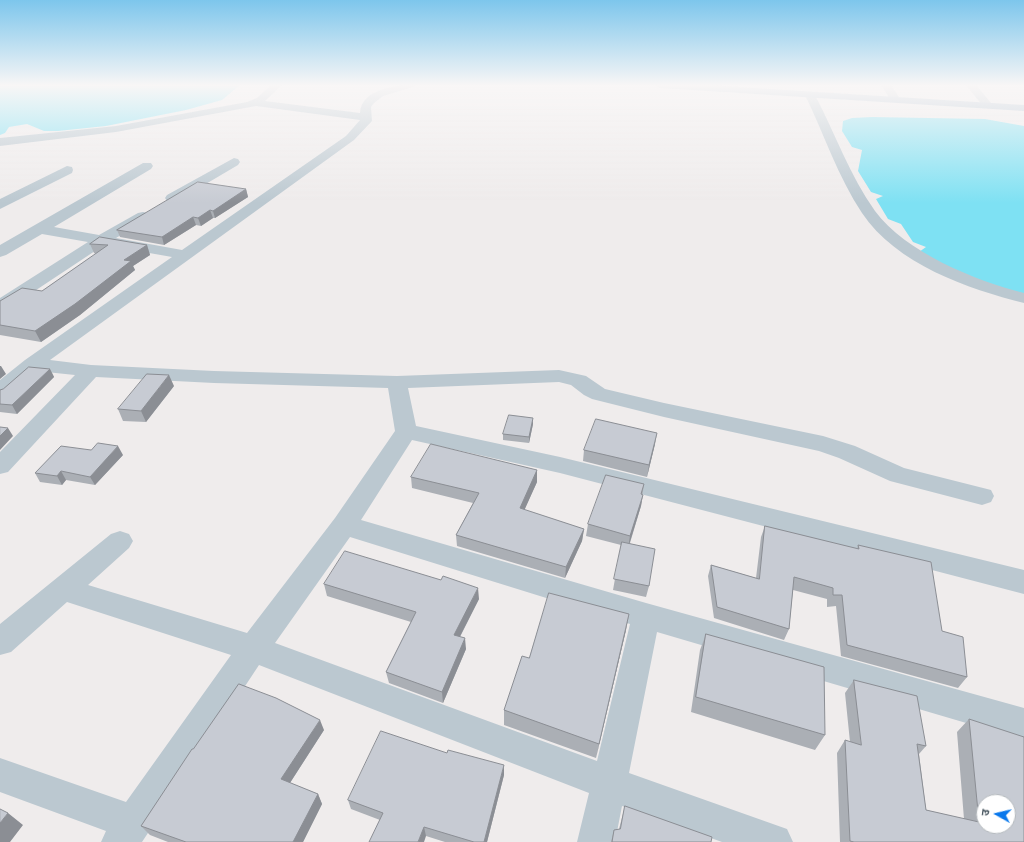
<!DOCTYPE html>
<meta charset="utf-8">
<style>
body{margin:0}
#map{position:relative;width:1024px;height:842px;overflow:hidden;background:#efecec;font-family:Ubuntu,"Noto Sans Devanagari",sans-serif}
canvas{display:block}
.north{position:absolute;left:976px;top:794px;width:40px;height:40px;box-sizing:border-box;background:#fff;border:1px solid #b4b9bd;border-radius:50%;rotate:278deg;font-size:11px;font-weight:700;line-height:16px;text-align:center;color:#43515b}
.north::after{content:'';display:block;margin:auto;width:14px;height:18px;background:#0978ec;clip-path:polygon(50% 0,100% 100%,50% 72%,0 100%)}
</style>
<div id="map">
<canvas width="1024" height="842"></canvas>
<div class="north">उ</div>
</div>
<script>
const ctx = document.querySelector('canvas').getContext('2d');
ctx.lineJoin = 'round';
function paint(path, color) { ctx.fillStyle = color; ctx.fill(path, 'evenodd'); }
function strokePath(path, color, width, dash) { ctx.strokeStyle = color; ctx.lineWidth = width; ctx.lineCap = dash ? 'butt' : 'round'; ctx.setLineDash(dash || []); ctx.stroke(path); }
paint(new Path2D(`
 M0 85H240L222 100 186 110 106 126 58 131H44L27 124 9 127 5 133 0 135Z
 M872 117 985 119 1024 126V297L995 290 919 252 926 247 913 242 901 224 888 219 876 199 883 196 871 192 858 171 862 150 852 147 842 131 843 121 852 118Z`), '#7ee1f3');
paint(new Path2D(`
 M271 85H282L265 101 360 113C361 89 396 85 415 85L413 87 383 96 374 103 371 107 372 121 354 140 50 360 91 365 214 371 397 376 559 370 586 376 605 389 664 403 823 436 855 446 904 468 991 490 994 496 991 502 982 505 890 481 839 458 819 451 664 417 592 399 584 395 571 385 559 382 408 388 416 426 560 457 1024 570V594L560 473 412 440 361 520 646 603 1024 708V740L657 632 629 773 787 829 793 842H722L622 806 615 842H577L589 793 259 665 142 842H101L106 831 0 792V758L126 802 231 655 67 602 11 652 0 655V624L111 534 120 531 129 534 133 541 129 548 88 585 247 633 335 518 395 431 388 388 214 383 96 377 8 472 0 474V452L75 375 36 371 7 396 0 398V380L25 360 172 257 104 245 6 310 0 311V298L88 242 42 234 6 255 0 257V245L143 163H151L153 166 151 169 54 227 99 235 138 213 143 212 148 213 150 216 148 219 116 238 182 250 346 136 360 120 256 106 116 132 0 146V138L116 126 247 102 257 98ZM350 537 630 624 597 761 275 643Z
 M881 85H891L899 97 898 99H890Z
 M966 85H976L991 103 990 105H982Z
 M810 92 815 95C835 133 850 176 875 211 905 252 976 281 1024 293V303C968 289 896 264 862 213 838 177 824 134 805 95Z
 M234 158 238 159 240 162 238 165 177 201 172 202 167 201 165 198 167 195Z
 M67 166 72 167 73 170 72 173 0 209V199Z`), '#bbc8d0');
paint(new Path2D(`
 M655 85H707L1024 105V111L660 88Z`), '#a9bece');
paint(new Path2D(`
 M246 189 248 197 215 218H213L201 226 196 225 164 245 120 237 117 230Z
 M90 244 147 245 150 255 133 266 135 270 80 315 41 342 0 335V301L42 291 96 254 94 253Z
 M50 369 54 377 17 414 0 412V390Z
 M174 386 146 422 123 421 118 409Z
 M533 424 529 443 503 440V434Z
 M655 444 647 477 583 461 584 450Z
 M123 455 95 485 66 480 62 485 40 482 35 473Z
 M537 470V482L524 510 584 529 582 541 565 578 457 546 456 535 473 503 412 488 411 477Z
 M644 484 641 506 630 543 649 586 646 597 613 590 621 545 586 536 588 524Z
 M765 526 857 549 858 545 942 631 967 677 958 688 841 656 836 606 827 607V599L793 590 789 629 784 640 714 618 708 576 711 565 756 578 761 537Z
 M324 584 479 599 460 637 466 649 443 703 389 683 386 672 411 622 327 596Z
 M626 630 596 758 504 725V710L529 658Z
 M706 634 825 735 815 750 691 712 700 650Z
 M854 680 926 746 919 754 926 810 964 819 957 732 969 719 1024 842H840L837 753 845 740 850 742 845 693Z
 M324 730 290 783 318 794 322 804 303 842H168L150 835 141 826 193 749Z
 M504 775 487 842H445L426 836 380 820 351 809 348 800Z
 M625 806 711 842H611L614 830 619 829Z`), '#abafb5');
paint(new Path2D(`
 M246 189 248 197 215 218 213 211Z
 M210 210 213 218 201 226 198 218Z
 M193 217 196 225 164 245 162 237Z
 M147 245 150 255 133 266 135 270 80 315 41 342 35 331 124 260Z
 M0 366H1L6 374 0 379Z
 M50 369 54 377 17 414 12 405Z
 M169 375 174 386 146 422 141 411Z
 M533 418V424L529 443V437Z
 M8 428 13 436 0 450V436Z
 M657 433 655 444 647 477 649 465Z
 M118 446 123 455 95 485 90 477Z
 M537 470V482L520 520V508Z
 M61 471 66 480 62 485 57 476Z
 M643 495 641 506 628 548 630 536Z
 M584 529 582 541 565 578 566 567Z
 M478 588 479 599 455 646 454 635Z
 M629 614 626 630 596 758 599 744Z
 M465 638 466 649 443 703 442 692Z
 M320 720 324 730 286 789 281 779Z
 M504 765V775L487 842H484Z
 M318 794 322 804 303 842H293Z
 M8 813 23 825 10 842H0V823Z
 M424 827 426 836 424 842H418Z`), '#8b8e94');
const building = new Path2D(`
 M198 182 246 189 213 211 210 210 198 218 193 217 162 237 117 230Z
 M100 237 147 245 124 260 131 261 75 304 35 331 0 325V301L22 288 42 291 108 245 90 244Z
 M29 367 50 369 12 405 0 404V390L3 389Z
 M147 374 169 375 141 411 118 409Z
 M509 415 533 418 529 437 503 434Z
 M596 419 657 433 649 465 584 450Z
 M0 427 8 428 0 436Z
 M98 443 118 446 90 477 61 471 57 476 35 473 61 446 91 450Z
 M431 444 537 470 520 508 584 529 566 567 456 535 479 493 411 477Z
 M606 475 644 484 641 494 643 495 630 536 588 524Z
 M765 526 859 549 858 545 931 562 942 631 963 637 967 677 847 645 842 595H833V588L794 577 789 629 717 607 711 565 759 579Z
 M622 542 655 549 649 586 614 579Z
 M345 551 441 580 443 576 478 588 454 635 465 638 442 692 386 672 416 612 324 584Z
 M549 593 629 614 599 744 504 710 522 656 529 658Z
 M706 634 824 667 825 735 696 697Z
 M854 680 917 696 926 746 917 744 926 810 979 822 969 719 1024 737V842H854L850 841 845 740 861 745ZM984 802H1008V826H984Z
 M239 684 276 698 320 720 281 779 318 794 293 842H186L141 826 192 749H193Z
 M381 731 447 753 448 750 504 765 484 842H474L424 827 418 842H369L383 813 348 800Z
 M625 806 712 837 711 842H612L614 830 620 829Z
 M0 809 8 813 0 823Z`);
paint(building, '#c7cbd3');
strokePath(building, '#8b8e94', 1);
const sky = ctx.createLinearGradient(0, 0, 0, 203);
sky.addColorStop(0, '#7dc6ec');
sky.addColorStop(0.42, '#f8f6f6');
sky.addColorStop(1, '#f8f6f600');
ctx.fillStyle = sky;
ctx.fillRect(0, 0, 1024, 203);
</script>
